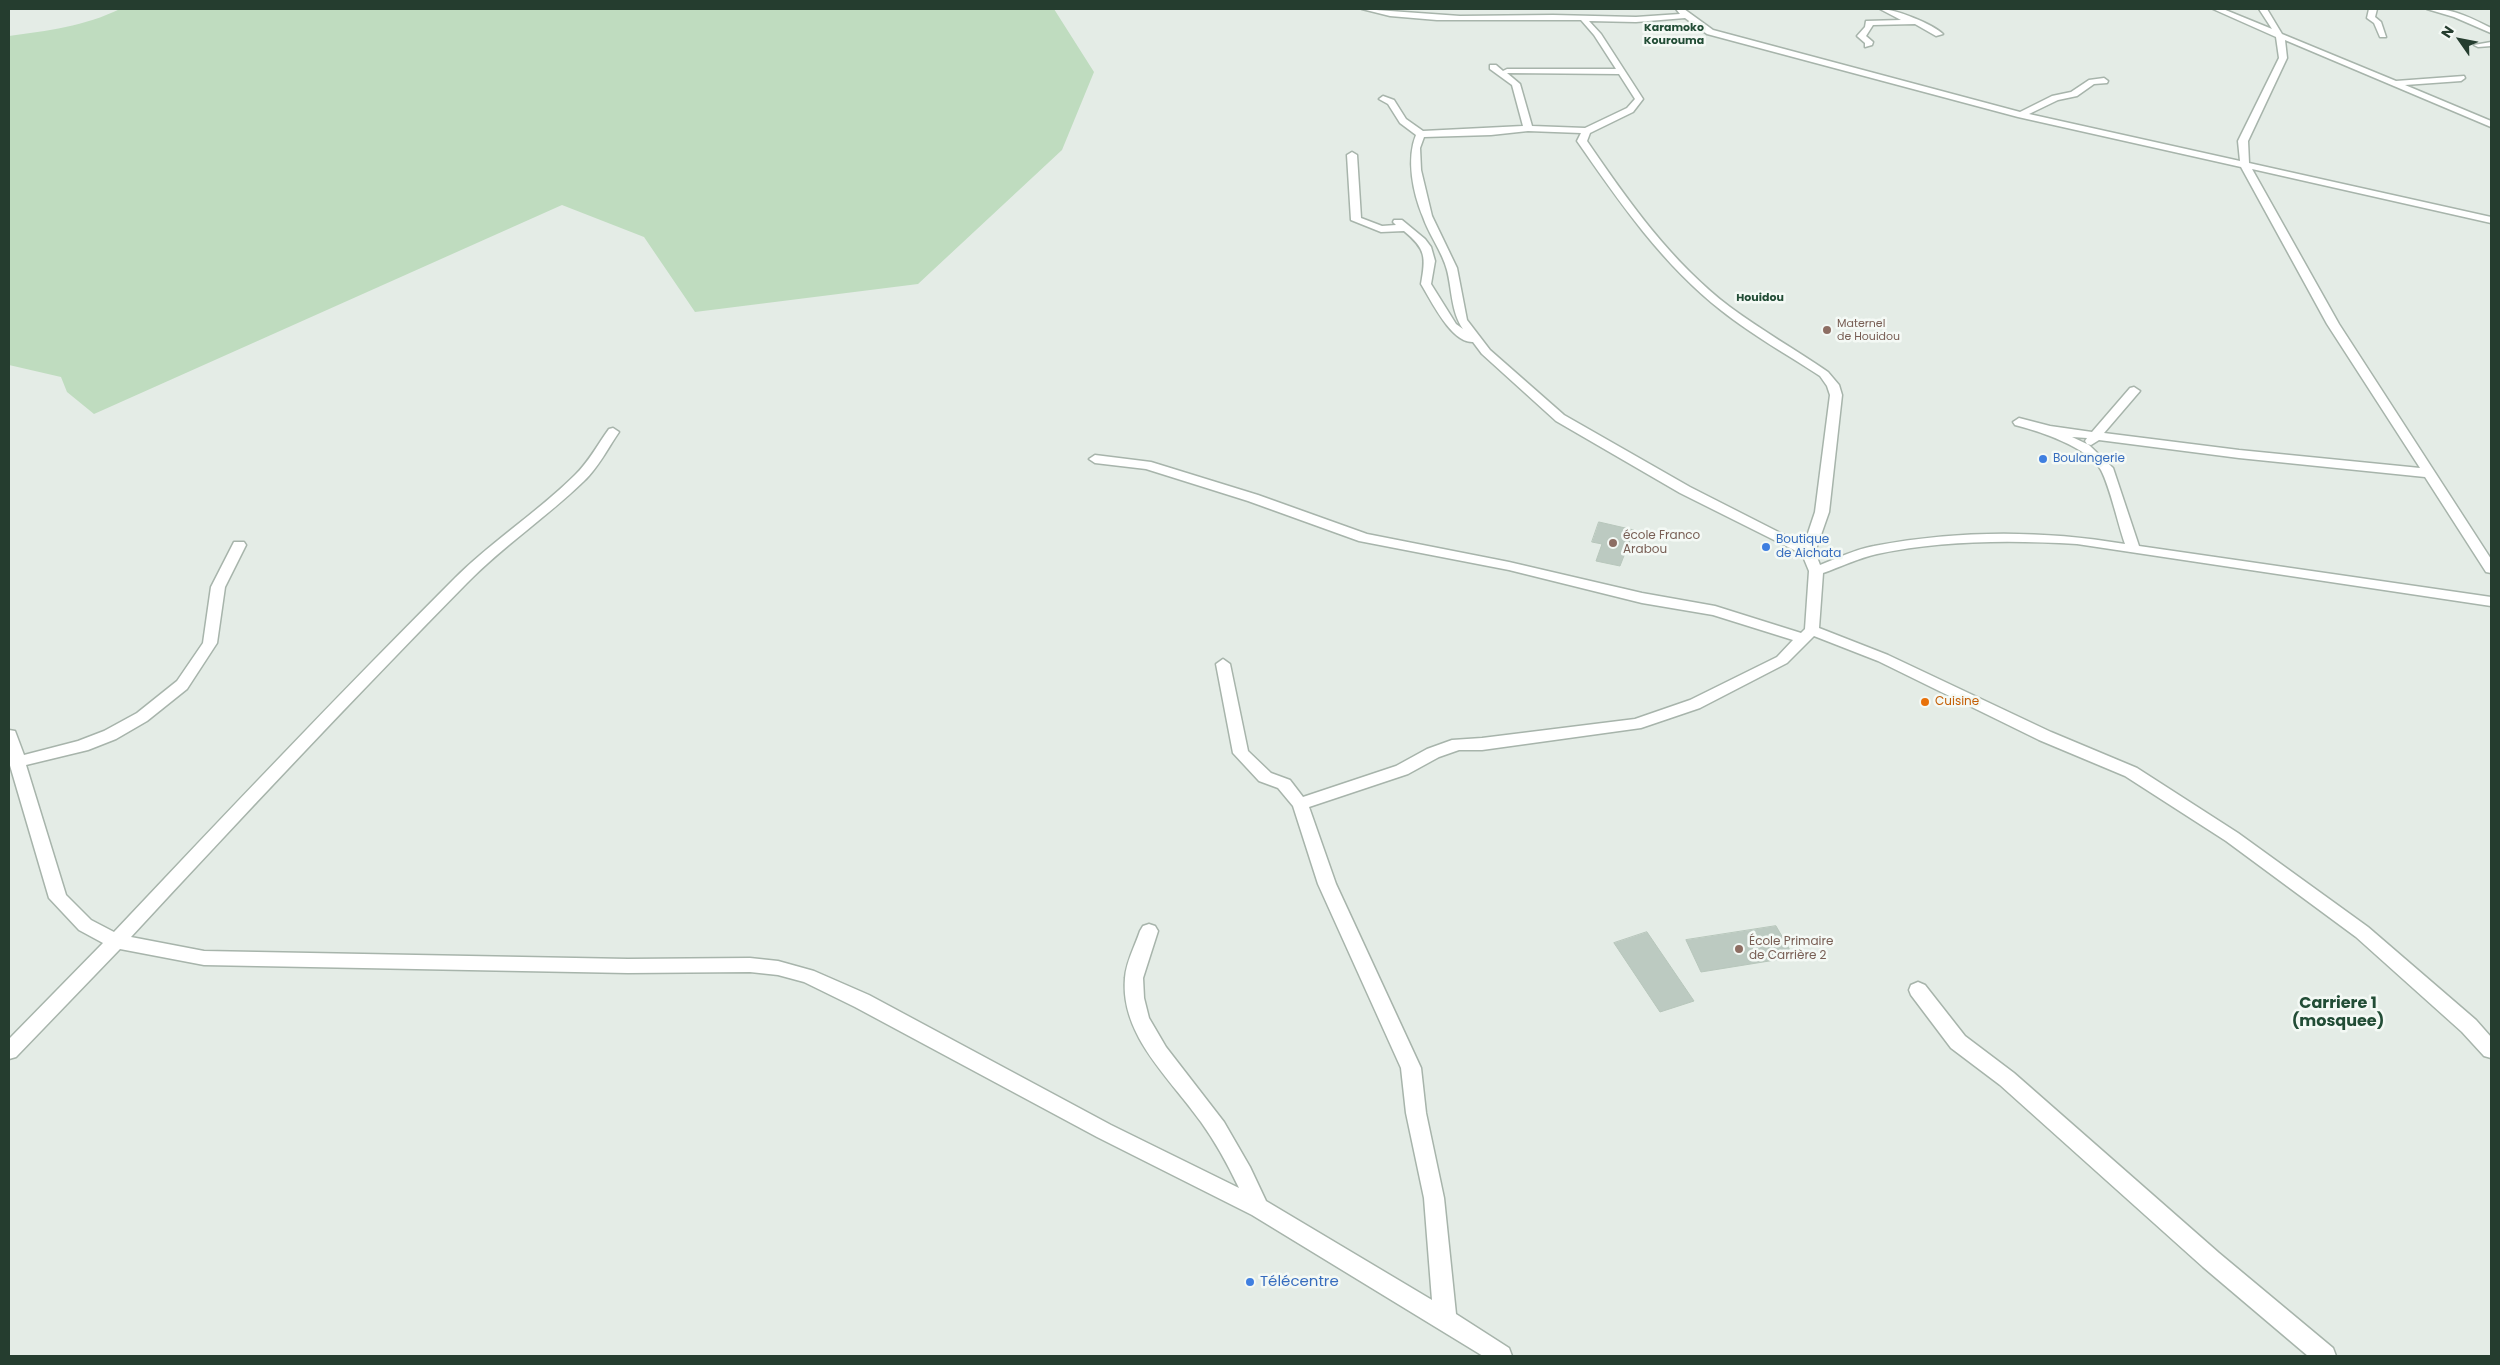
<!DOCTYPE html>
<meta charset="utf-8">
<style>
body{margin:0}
#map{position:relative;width:2500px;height:1365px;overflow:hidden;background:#e4ece6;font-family:Poppins,sans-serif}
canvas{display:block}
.frame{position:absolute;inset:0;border:10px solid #253d2f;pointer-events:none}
.north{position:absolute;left:2435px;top:15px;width:50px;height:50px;-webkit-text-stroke:4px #f4f9f5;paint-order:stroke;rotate:303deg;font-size:14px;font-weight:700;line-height:20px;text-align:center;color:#253d2f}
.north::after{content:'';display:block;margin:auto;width:18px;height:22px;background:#253d2f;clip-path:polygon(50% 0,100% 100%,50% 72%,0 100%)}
</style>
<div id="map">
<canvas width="2500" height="1365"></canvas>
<div class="frame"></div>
<div class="north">N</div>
</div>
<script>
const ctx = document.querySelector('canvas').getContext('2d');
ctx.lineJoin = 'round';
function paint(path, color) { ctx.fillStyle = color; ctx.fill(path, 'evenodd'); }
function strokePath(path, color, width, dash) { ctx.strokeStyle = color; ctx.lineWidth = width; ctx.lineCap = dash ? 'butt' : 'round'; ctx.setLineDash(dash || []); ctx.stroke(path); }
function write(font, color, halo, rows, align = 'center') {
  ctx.font = font + ' Poppins,sans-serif'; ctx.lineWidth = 5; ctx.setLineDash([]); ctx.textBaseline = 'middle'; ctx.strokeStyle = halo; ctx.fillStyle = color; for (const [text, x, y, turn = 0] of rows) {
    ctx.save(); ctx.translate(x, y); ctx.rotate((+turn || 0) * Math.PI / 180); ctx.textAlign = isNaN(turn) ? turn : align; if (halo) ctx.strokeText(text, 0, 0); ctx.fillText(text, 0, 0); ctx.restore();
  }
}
paint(new Path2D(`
 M120 9H1054L1094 72 1062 150 918 284 695 312 644 237 562 205 94 414 67 392 61 377 9 365V36C47 31 85 26 120 9Z`), '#bfdcbf');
const building = new Path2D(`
 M1599 522 1634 530 1620 566 1596 561 1602 544 1592 542Z
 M1776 926 1794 957 1701 972 1686 940Z
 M1647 932 1694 1001 1660 1012 1614 943Z`);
paint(building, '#bccac1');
strokePath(building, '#b7c6bb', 1);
const street = new Path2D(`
 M1362 9 1460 16 1553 15 1636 17 1680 14 1676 9H1684L1713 30 2020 112 2052 96 2071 92 2089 80 2104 78 2108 81 2107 83 2094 84 2077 96 2058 100 2029 114 2240 161 2238 141 2279 58 2276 37 2213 9H2223L2272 29 2259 9H2267L2282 34 2396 81 2464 76 2465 78 2461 81 2405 85 2491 121V127L2285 40 2287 58 2248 141 2249 163 2491 217V223L2252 169 2339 324 2491 559V573L2486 572 2425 477 2239 458 2099 440 2091 445 2087 444 2085 441 2087 438 2072 437 2089 445 2113 468 2139 546 2491 597V606L2077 544C2011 540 1942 540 1877 554 1859 558 1840 567 1823 573L1819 628 1888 655 2051 732 2137 768 2238 833 2368 927 2476 1020 2491 1037V1058L2484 1056 2462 1032 2356 937 2226 841 2125 776 2039 740 1878 661 1814 636 1787 663 1700 708 1641 728 1482 750H1459L1439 757 1408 774 1309 807 1336 884 1421 1068 1426 1113 1444 1198 1456 1314 1509 1348 1512 1356H1483L1252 1215 1097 1137 855 1007 804 982 778 975 750 972 628 973 204 965 120 949 16 1057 9 1059V1039L103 943 79 930 49 898 9 762V730L15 731 24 755 78 741 104 731 137 713 177 681 203 643 211 587 234 542H244L246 545 225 587 217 643 187 689 147 721 116 739 88 750 26 765 66 895 91 920 114 932C226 813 339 694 455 578 492 541 538 512 575 475 588 463 598 444 609 429L613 428 619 432C608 448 598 468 584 481 547 517 503 546 467 583 353 699 242 817 131 937L204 951 628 959 750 958 778 961 814 971 869 995 1111 1125 1239 1188C1228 1165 1216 1143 1201 1122 1171 1079 1120 1036 1125 978 1126 962 1135 946 1140 931L1143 926 1149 924 1155 926 1158 931 1143 978 1144 998 1149 1018 1166 1047 1224 1122 1250 1167 1266 1201 1432 1300 1424 1198 1406 1113 1401 1068 1318 884 1293 806 1278 788 1259 781 1233 753 1216 664 1223 659 1230 664 1248 751 1271 773 1290 780 1303 797 1396 766 1427 749 1452 740 1482 738 1635 719 1690 700 1777 657 1793 640 1713 615 1642 603 1509 570 1359 541 1248 501 1146 469 1095 463 1089 459 1095 455 1151 462 1258 495 1367 534 1509 562 1642 593 1715 606 1801 633 1805 629 1809 571 1802 554 1680 493 1556 421 1482 354 1473 342C1451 343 1431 300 1421 284 1426 257 1426 249 1404 231L1381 232 1351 220 1347 155 1352 152 1357 155 1361 218 1382 226 1396 225 1393 222 1394 220H1402L1425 239 1431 247 1435 261 1431 284 1456 324 1463 329C1451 312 1452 289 1447 270 1442 251 1429 235 1423 217 1413 193 1406 159 1416 135L1400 123 1388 104 1379 99 1383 96 1394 100 1406 119 1423 131 1523 126 1512 85 1490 69V65H1496L1503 71 1507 69H1616L1594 35 1581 20H1437L1390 16ZM1685 18 1707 34 2018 117 2241 167 2327 324 2420 468 2239 450 2104 433 2140 391 2134 387 2130 388 2092 432 2050 426 2019 418 2013 422 2015 425C2039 431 2088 447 2101 470 2110 487 2118 524 2125 544 2041 530 1958 530 1874 546 1856 549 1838 558 1820 565L1815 552 1829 512 1842 395 1839 385 1828 372C1796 350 1761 330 1730 307 1671 262 1628 201 1587 141L1590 133 1633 112 1643 99 1601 34 1589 21 1636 22ZM1507 73 1619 74 1635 99 1627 108 1585 128 1532 126 1520 84ZM1528 131 1581 133 1577 141C1620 203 1663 265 1722 311 1752 335 1788 355 1820 376L1827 386 1830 395 1815 512 1804 545 1690 487 1564 415 1490 350 1467 320 1457 268 1432 216 1421 170 1420 148 1424 137 1491 135Z
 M1880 9C1893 8 1933 24 1943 34L1936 36 1915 24 1873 25 1866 36 1873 42 1872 45 1865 47V43L1857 36 1865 27 1866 21 1901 20Z
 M2369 9H2377L2375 17 2381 22 2386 37H2380L2374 23 2367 18Z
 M2427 9C2451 7 2471 18 2491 28V33L2454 17Z
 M2491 42V46L2478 47 2474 45Z
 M1918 982 1925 985 1965 1036 2014 1073 2219 1253 2333 1348 2336 1356H2308L2203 1267 2000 1085 1951 1048 1911 995 1909 990 1911 985Z`);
strokePath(street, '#a7b4ab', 3);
paint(street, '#fff');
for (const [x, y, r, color] of [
 [1827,330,5,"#8d6e63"],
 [2043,459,5,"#3f7fe0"],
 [1613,543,5,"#8d6e63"],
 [1766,547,5,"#3f7fe0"],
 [1925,702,5,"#e8710a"],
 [1739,949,5,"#8d6e63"],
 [1250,1282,5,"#3f7fe0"]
]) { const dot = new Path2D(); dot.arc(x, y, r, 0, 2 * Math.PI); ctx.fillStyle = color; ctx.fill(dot); strokePath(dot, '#f4f9f5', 2); }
write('bold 11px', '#224d36', '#f4f9f5', [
 ["Karamoko",1674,28],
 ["Kourouma",1674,41],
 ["Houidou",1760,298]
]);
write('11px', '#785e54', '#f4f9f5', [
 ["Maternel",1837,324],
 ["de Houidou",1837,337]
], 'left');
write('12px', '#366cbe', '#f4f9f5', [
 ["Boulangerie",2053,459],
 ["Boutique",1776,540],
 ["de Aichata",1776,554]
], 'left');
write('12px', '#785e54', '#f4f9f5', [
 ["école Franco",1623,536],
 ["Arabou",1623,550],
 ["École Primaire",1749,942],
 ["de Carrière 2",1749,956]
], 'left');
write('12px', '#c56008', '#f4f9f5', [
 ["Cuisine",1935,702]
], 'left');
write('15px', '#366cbe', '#f4f9f5', [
 ["Télécentre",1260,1282]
], 'left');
write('bold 16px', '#224d36', '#f4f9f5', [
 ["Carriere 1",2338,1004],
 ["(mosquee)",2338,1022]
]);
</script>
